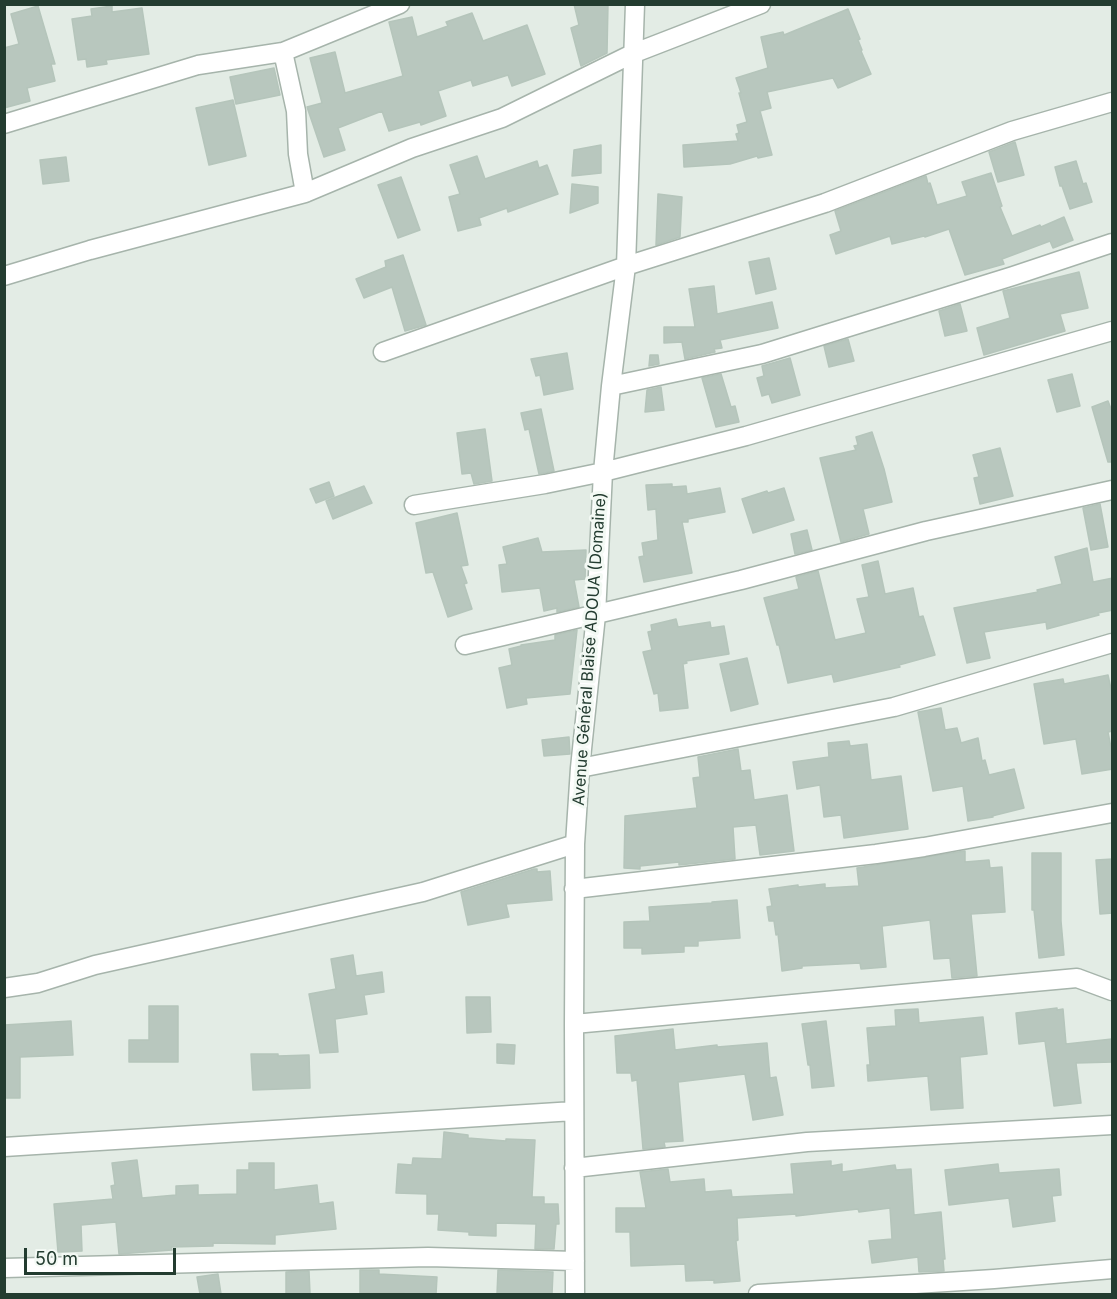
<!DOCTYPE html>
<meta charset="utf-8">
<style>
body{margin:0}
#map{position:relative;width:1117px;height:1299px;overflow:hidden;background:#e3ece5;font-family:Inter,sans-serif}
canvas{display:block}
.frame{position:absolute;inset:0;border:6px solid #233c30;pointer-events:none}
.scale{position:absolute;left:24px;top:1248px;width:152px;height:27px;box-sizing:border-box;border:3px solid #233c30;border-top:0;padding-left:8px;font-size:18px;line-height:21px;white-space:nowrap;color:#233c30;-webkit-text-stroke:4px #f3f9f4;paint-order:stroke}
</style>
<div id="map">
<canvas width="1117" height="1299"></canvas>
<div class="frame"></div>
<div class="scale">50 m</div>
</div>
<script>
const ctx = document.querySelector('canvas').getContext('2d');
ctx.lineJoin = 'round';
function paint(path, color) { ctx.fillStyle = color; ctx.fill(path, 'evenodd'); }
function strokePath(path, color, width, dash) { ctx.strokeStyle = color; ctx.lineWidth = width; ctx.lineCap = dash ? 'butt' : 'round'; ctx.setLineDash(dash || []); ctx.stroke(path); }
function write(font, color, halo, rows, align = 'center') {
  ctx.font = font + ' Inter,sans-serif'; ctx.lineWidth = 6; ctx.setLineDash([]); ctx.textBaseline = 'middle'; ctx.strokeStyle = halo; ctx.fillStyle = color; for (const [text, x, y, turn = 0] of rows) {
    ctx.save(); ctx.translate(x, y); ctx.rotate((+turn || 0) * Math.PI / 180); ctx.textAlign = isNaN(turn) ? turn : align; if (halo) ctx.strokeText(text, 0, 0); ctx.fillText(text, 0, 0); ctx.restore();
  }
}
const building = new Path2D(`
 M574 4H608L607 53 581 66 571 28 579 25Z
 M38 6 55 64H51L55 81 27 88 30 101 4 108V48L19 44 11 14Z
 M112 6V12L142 8 149 54 106 60 107 64 87 67 86 59 78 60 72 19 92 16 91 9Z
 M848 9 860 39 858 40 862 50 861 51 871 74 838 88 833 78 767 92 771 108 760 111 772 155 758 158 757 156 730 164 684 167 683 145 738 141 736 134 739 133 737 125 747 122 739 93H741L736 78 768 68 761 37 783 32 784 35Z
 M472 13 483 41 527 25 545 74 512 86 508 75 473 86 471 80 438 91 446 116 421 125 420 122 389 131 382 111 338 128 345 150 324 157 307 107 322 103 310 58 335 52 345 93 403 76 389 22 412 17 417 37 448 26 446 22Z
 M274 68 280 95 236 104 230 77Z
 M233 100 246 156 209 165 196 108Z
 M1015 142 1024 175 998 182 989 152Z
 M601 145V173L572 176 574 150Z
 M477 156 485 179 537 161 539 168 547 165 558 194 508 212 507 208 479 218 481 225 458 231 449 197 460 194 450 165Z
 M66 157 69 181 43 184 40 160Z
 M1076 161 1083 184 1086 183 1092 202 1070 209 1062 186H1060L1055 167Z
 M991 173 1002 206 1000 207 1012 236 1040 225 1041 227 1064 217 1073 240 1053 248 1050 241 1002 259 1004 264 965 275 949 229 925 237 924 236 892 244 890 236 836 254 830 235 841 231 835 211 926 176 928 184 930 183 937 205 967 196 962 182Z
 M401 177 420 230 398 238 378 185Z
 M572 184 598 187V203L570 213Z
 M658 194 682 197 680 237 656 245Z
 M403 255 426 325 405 331 392 287 364 298 356 279 386 267 385 261Z
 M769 258 776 289 756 294 749 262Z
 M1079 272 1088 308 1060 314 1065 331 984 355 977 328 1010 318 1003 291Z
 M714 286 717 314 772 302 778 328 720 340 722 348 714 349 715 352 685 359 682 342 664 343V327H695L689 289Z
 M960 304 967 331 945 336 939 311Z
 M848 339 854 361 829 367 824 346Z
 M567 353 573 389 544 395 540 375 536 376 531 359Z
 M650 355H658L659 364 649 366Z
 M790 358 800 395 772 403 769 394 762 396 757 378 764 376 762 366Z
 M721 374 731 407 735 406 739 422 716 427 702 378Z
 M1072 374 1080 406 1057 412 1048 380Z
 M661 387 664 410 645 412 647 390Z
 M1108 401 1113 414V462H1108L1092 407Z
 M541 409 554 471 539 474 529 429 525 430 521 413Z
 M485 429 492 481 474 484 471 473 462 474 457 433Z
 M872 432 884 469 892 502 863 509 869 534 841 542 820 458 856 450 854 446 858 445 856 437Z
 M1000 448 1013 496 980 504 974 478 979 477 973 455Z
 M329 482 334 496 316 503 310 489Z
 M672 484V487L686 486 687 494 720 488 725 512 688 519V522H682L692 573 644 582 639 557 644 556 642 543 658 540 656 509 648 510 646 485Z
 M364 486 372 503 333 519 326 501Z
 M784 488 794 520 753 533 742 499 767 491 768 493Z
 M1100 504 1108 547 1091 550 1083 508Z
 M457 513 468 565 461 566 467 583 464 584 472 609 448 617 433 572 426 573 416 523Z
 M807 530 812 550 795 554 791 534Z
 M538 538 542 552 586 550 585 579 574 580 579 607 557 612V608L544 611 540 588 502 592 499 565 507 564 503 547Z
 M1087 548 1093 582 1113 578V610L1098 613 1099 615 1047 629 1046 622 984 632 990 658 967 663 954 608 1038 592 1037 590 1062 584 1055 557Z
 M878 561 885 594 913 588 919 617 923 616 935 655 899 665 900 667 834 682 832 674 788 683 779 645H777L764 598 799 589 796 577 818 571 835 640 866 633 857 599 869 597 862 565Z
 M676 619 678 627 710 622 711 628 724 626 729 654 686 661 687 663 683 664 688 708 660 711 658 693 654 694 643 652 652 650 648 632 652 631 651 625Z
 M577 630 570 694 526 698 527 704 507 708 499 668 512 665 509 649 521 646V645L555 640V635Z
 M747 658 758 704 731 711 720 664Z
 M1108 675 1113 698V731L1108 732 1113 758V769L1082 774 1076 739 1044 744 1034 684 1063 679 1064 684Z
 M941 708 945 730 957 728 961 743 978 738 982 761 985 760 989 775 1014 769 1024 808 992 816 993 817 968 821 963 786 933 791 918 712Z
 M569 737 570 754 544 756 542 740Z
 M849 741 850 746 867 744 871 780 901 776 908 829 844 838 841 815 824 817 820 785 797 789 793 762 829 757 828 743Z
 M738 749 741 771 750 770 754 800 787 795 794 851 760 855 756 825 733 827 735 859 679 865V862L640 866V869L624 868 625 816 697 808 693 778 700 777 698 757Z
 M965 851V862L989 860 990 868 1002 867 1005 912 971 914 977 976 952 978 950 958 934 959 930 920 882 926 886 967 861 969 860 963 802 966V968L782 971 778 934 776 935 774 921H769L767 907 772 906 769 889 798 885V887L825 884V888L859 886 857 868Z
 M1032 853H1061V921L1064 955 1039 958 1034 910H1032Z
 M1113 859V913L1100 914 1096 860Z
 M534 869H537V872L550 871 552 900 506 904 509 917 468 925 461 892Z
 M737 900 740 938 698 941V946H684V952L642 954V948H624V922L650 921 649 907 712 903V902Z
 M353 955 356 976 382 972 384 992 364 995 367 1014 335 1019 338 1052 320 1053 309 994 336 989 331 959Z
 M466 997H490L491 1032 467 1033Z
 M149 1006H178V1062H129V1040H149Z
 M1057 1008V1010L1063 1009 1066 1044 1112 1039 1113 1062 1076 1063 1081 1103 1054 1106 1045 1041 1019 1044 1016 1013Z
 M918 1009 919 1023 983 1017 987 1054 960 1057 963 1108 931 1110 928 1076 868 1081 867 1065H870L867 1028 896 1026 895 1010Z
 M71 1021 73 1055 20 1057V1098H4V1025Z
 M826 1021 834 1086 812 1088 810 1065H808L802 1024Z
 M673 1029 675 1050 717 1045V1047L767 1043 770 1078 776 1077 783 1115 753 1120 745 1074 678 1082 683 1141 664 1142 665 1147 643 1149 637 1080 632 1081 631 1073H617L615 1036Z
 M497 1044 515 1045 514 1064 497 1063Z
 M251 1054H278V1056L309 1055 310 1088 253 1090Z
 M444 1132 468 1135V1138L506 1141V1139L535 1140 532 1197H544V1204H558L559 1224H556L554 1249H535L536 1224 496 1223V1236L469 1235V1232L438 1230 439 1214H427V1194L396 1193 398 1164 412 1165 413 1158 442 1159Z
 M137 1160 142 1198 176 1195V1186L198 1185V1195L237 1194V1170H249V1163H274V1190L317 1185 319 1204 333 1202 336 1229 275 1235V1244L213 1243V1246L171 1247 172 1250 119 1254 116 1222 81 1225 82 1251 58 1252 54 1204 113 1199 111 1186 115 1185 112 1163Z
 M831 1161V1166L842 1164V1172L895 1165 896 1170 911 1169 914 1215 941 1212 945 1259H943L944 1271 919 1272 918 1257 872 1263 869 1241 892 1239 890 1208 859 1212 858 1209 796 1216V1214L737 1218 738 1240 736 1241 740 1281 714 1283V1280L686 1281 685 1264 631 1266 630 1232H616V1208H646L640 1172 668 1169 670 1182 704 1179 705 1192 731 1190 732 1197 794 1194 791 1164Z
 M998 1164 999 1173 1059 1169 1061 1195 1052 1196 1055 1221 1013 1227 1009 1198 949 1205 945 1170Z
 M360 1270H379V1274L437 1277 436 1294H404V1293H360Z
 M498 1270 553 1272 552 1294H497Z
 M309 1271 310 1294H286V1272Z
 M218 1274 221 1294H200L197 1277Z`);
paint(building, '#b8c7be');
strokePath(building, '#b5c5bb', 1.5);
const minor = new Path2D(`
 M283 52 296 111 298 154 305 193
 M4 124 198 65 283 52 400 4
 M4 276 90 250 305 193 412 148 502 118 632 54 761 4
 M383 352 626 266 825 203 1012 131 1112 102
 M611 386 762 354 1013 276 1112 243
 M414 505 545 484 603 472 746 436 1112 331
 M465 645 741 580 926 531 1112 490
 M580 768 894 707 1112 643
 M574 889 876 854 924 847 1112 813
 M4 988 38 983 95 965 423 892 575 844
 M574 1024 1077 978 1112 991
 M4 1147 574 1111
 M574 1168 807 1142 1112 1125
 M4 1268 428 1257 575 1261
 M575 1294 574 1024 575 844 580 768 596 615 603 472 611 386 626 266 635 4
 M758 1294 994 1279 1112 1269`);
strokePath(minor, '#a6b4ab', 21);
strokePath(minor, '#fff', 18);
write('16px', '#233c30', '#f3f9f4', [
 ["Avenue Général Blaise ADOUA (Domaine)",590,649,-86]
]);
</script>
